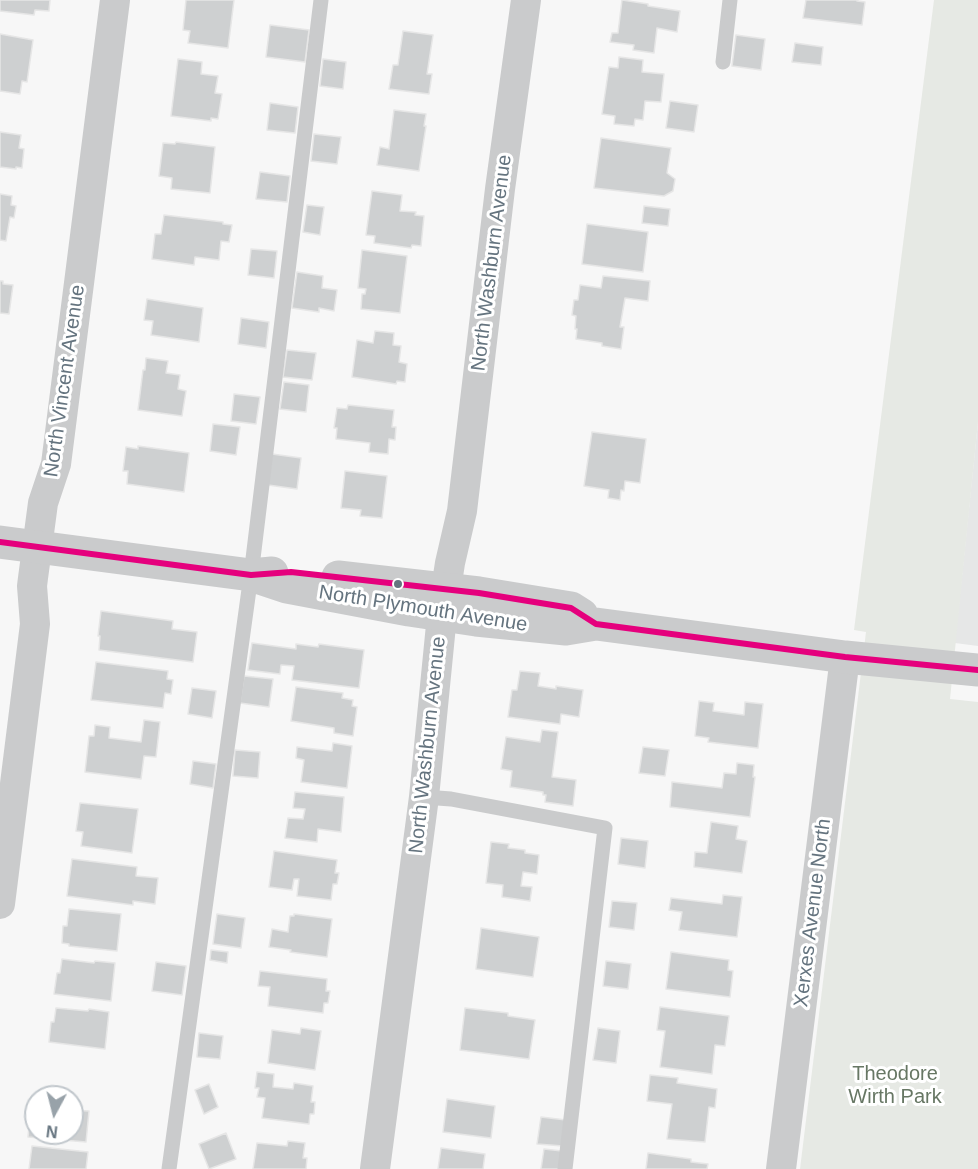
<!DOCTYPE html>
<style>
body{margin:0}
#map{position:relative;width:978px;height:1169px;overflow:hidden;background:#f7f7f7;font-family:Helvetica,sans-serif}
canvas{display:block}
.north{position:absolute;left:24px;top:1085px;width:60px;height:60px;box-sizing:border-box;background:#fff;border:2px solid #c1c7cc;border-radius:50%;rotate:187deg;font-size:16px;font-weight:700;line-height:24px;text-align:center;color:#65747f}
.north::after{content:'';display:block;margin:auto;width:21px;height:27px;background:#98a2a9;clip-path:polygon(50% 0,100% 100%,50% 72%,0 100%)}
</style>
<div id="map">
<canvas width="978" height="1169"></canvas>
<div class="north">N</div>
</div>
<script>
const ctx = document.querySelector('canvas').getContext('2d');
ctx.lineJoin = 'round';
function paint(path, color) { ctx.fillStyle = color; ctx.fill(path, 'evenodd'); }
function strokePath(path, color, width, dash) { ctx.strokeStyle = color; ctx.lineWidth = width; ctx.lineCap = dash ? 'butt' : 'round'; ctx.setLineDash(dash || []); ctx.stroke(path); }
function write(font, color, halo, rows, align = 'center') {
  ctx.font = font + ' Helvetica,sans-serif'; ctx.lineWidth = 6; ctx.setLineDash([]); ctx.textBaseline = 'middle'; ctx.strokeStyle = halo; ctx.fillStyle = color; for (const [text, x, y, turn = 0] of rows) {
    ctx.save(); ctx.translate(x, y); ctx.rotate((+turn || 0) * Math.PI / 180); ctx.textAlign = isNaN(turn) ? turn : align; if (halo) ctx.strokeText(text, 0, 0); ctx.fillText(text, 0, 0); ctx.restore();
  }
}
paint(new Path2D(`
 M978 422V646L955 643Z`), '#e6e7e7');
paint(new Path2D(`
 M934 0H978V422L950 699 978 702V1169H800L866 632 854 630Z`), '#e6e9e4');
const building = new Path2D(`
 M0 0H50L49 11 35 10 34 15 0 11Z
 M186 0H234L228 48 188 43 190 31 183 30Z
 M622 0 648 4V6L680 11 677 32 657 28 654 53 633 50 634 45 610 42 612 33H618Z
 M806 0H858L857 1 865 2 862 25 803 18Z
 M270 25 309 30 305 62 266 57Z
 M403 31 433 35 427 74H432L429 94 389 89 393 65H398Z
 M0 34 33 40 27 82 22 81 20 94 0 91Z
 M736 35 765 39 761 70 732 66Z
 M795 43 823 47 821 65 792 62Z
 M619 57 643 60 642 72 664 74 661 102 645 101 643 120 635 119 634 126 614 124 615 116 602 114 609 67 618 68Z
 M178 59 202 62 201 74 218 76 215 93 222 94 218 119 211 118V121L171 116Z
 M323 59 346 62 343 89 320 86Z
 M670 101 698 105 694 132 666 128Z
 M270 103 298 107 295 133 267 130Z
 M394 110 426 114 424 126H426L419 171 377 165 380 147 389 149Z
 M0 132 21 135 19 148 24 149 22 168 16 167V169L0 167Z
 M314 134 341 137 337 164 311 161Z
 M601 138 671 148 667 173 675 179 673 191 664 196 594 188Z
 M176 142 215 147 210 193 171 189 172 178 159 176 163 143 175 144Z
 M260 172 290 176 287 202 256 199Z
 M372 191 402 195 400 211 416 212 415 215 424 216 421 246 412 245 411 248 374 243 375 236 366 235Z
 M0 194 12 196 11 205 16 206 14 218 10 217 6 241 0 240Z
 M307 205 324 207 320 235 303 232Z
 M644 206 670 209 668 226 642 223Z
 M164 215 223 222V224L232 225 229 242 221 241 219 260 195 257 194 265 152 259 155 234H161Z
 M587 224 648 232 643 272 582 264Z
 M251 249 277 251 274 278 248 275Z
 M362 250 407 256 400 313 361 309 362 294H365L366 289 358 288Z
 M297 272 323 276 322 288 337 290 334 311 319 308V312L292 308Z
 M603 276 650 281 648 301 625 298 620 327H624L621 349 602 346V343L576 339 577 329H575L576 316 572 315 574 300H578L580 285 601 288Z
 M0 281H3V284L13 285 9 314 0 313Z
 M147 299 203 308 199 342 151 335 153 321 144 320Z
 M241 318 269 322 266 348 238 344Z
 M375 331 394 333 393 345 401 346 399 362 407 364 405 382 397 381 396 384 352 377 357 340 373 343Z
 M287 350 316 353 312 380 283 377Z
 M146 358 168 361 166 373 180 375 178 389 186 391 182 416 138 410 143 370H145Z
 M284 382 309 385 306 412 280 409Z
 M234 394 260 397 256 424 231 421Z
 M348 405 394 410 392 427H396L395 440 389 439 388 454 369 452 370 443 336 439 337 428H334L337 408 347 409Z
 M213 424 240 427 236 455 210 451Z
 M592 432 646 439 640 483 625 481 624 491 621 490 620 500 608 498 609 490 584 486Z
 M138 446 189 453 184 492 127 484 128 471H123L126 447 138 449Z
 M272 454 301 458 297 489 268 485Z
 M345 471 387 476 382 518 360 516 361 510 341 508Z
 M101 611 173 621 172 629 197 632 193 662 99 650 100 636H98Z
 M252 643 296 649V644L318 647 319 644 364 650 359 688 292 680 294 666 281 665 280 674 248 670Z
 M96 662 168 671 167 679 173 680 171 694 165 693 163 708 91 700Z
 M520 671 540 673 538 686 556 689V686L583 690 579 717 561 714 560 724 508 717 512 690H517Z
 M244 676 273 679 269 707 240 703Z
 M296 687 343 693 342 698 353 700 352 706 357 707 353 736 334 733V728L291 721Z
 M192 688 216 691 212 718 188 714Z
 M699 701 714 703 713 711 744 715 745 702 763 704 758 748 708 742 709 738 695 736Z
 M144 720 160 722 156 757 144 756 141 779 85 772 89 736H94L95 725 110 727 109 738 141 742Z
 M542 730 558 732 552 777 576 780 573 806 545 802 546 795H543V792L510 787 512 771 501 769 506 737 540 742Z
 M333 743 352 746 347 788 301 782 304 760 296 758 297 747 332 751Z
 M643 747 669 750 665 776 639 773Z
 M235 750 260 752 258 778 233 776Z
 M193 761 216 764 213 788 190 784Z
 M737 763 754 765 753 777H755L750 817 670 807 672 782 722 788 724 773 736 774Z
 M295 792 344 797 341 832 318 829 317 842 285 838 288 818 303 819 305 809 293 808Z
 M80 803 138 809 132 853 81 846 83 832 76 831Z
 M711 822 738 826 736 839 747 841 742 873 694 867 695 852 707 853Z
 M621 838 648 841 645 868 618 864Z
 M491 842 509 844 508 848 525 850V853L539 855 537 874 523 872 521 886 532 887 530 901 502 897 503 885 486 883Z
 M274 851 337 860 335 873H339L337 884H333L331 900 297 896 299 879H294L292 890 269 887Z
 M72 859 137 867 136 876 158 878 155 904 133 901V905L67 896Z
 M723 895 742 897 737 937 679 930 682 912 669 910 671 898 722 904Z
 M612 901 637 903 634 930 609 927Z
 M69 909 121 914 117 951 69 946V944L62 943 63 926H67Z
 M217 914 245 918 241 948 213 944Z
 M294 914 332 919 327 957 290 952 291 950 269 947 272 929 288 932 290 916H294Z
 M481 928 539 937 533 977 476 969Z
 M211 950 228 952 227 963 210 960Z
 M671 952 729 960 728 970 733 971 730 997 666 989Z
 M62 959 94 963 95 961 115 963 111 1001 54 994 57 973H60Z
 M606 961 631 964 628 989 603 986Z
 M156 962 186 966 182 995 152 991Z
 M260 971 327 979 326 991H330L328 1003H324L323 1013 268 1006 270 987 258 986Z
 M660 1007 729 1016 725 1046 715 1045 712 1074 660 1067 665 1031 657 1030Z
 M56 1008 88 1011 89 1009 109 1012 105 1049 49 1042 51 1022H54Z
 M465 1008 508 1013V1016L535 1020 529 1059 460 1050Z
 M301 1028 321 1031 315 1070 268 1063 272 1030 300 1034Z
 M598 1028 620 1031 616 1063 593 1060Z
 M199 1033 223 1036 220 1059 197 1057Z
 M257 1072 274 1074 273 1087 293 1089 294 1083 313 1086 311 1102H315L314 1114H310L309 1124 262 1118 265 1098 257 1097 259 1088H255Z
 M650 1075 678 1078 677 1083 717 1089 715 1108 709 1107 705 1142 667 1139 672 1104 647 1101Z
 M209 1084 218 1107 204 1114 195 1090Z
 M447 1099 495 1106 491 1138 443 1132Z
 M31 1106 36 1107V1133H72V1110L89 1111 86 1142 28 1137Z
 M541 1117 566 1120 563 1146 537 1144Z
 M226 1133 236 1159 209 1169 199 1144Z
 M288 1141 305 1143 303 1158H307L306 1169H253L257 1143 287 1146Z
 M32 1146 88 1152 86 1169H29Z
 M441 1148 485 1154 483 1169H438Z
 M544 1149 562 1151 560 1169H541Z
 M648 1153 691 1159V1162L708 1164 707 1169H646Z`);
paint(building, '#ced0d1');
strokePath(building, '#e6e6e6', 1.5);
strokePath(new Path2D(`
 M723 62 730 0
 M424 797 451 799 605 828 565 1169
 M169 1169 251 575 321 0`), '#cacbcc', 15);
strokePath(new Path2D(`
 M0 904 35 624 32 586 33 578 43 503 56 464 115 0
 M375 1169 424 797 442 615 450 563 462 511 500 189 526 0
 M781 1169 845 657`), '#cacbcc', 30);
strokePath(new Path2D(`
 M0 542 251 575 272 573
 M251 575 287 587 409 610 476 620 566 629 596 624 845 657 978 670
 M338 577 479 593 571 608 582 615`), '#cacbcc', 33);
strokePath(new Path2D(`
 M0 542 251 575 291 572 479 593 571 608 596 624 845 657 978 670`), '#e5007d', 6);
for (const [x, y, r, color] of [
 [398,584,5,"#65747f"]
]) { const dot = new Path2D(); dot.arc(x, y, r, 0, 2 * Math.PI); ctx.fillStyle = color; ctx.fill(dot); strokePath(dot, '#fff', 2); }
write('20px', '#65747f', '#fff', [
 ["North Washburn Avenue",492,263,-83],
 ["North Vincent Avenue",65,381,-82],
 ["North Plymouth Avenue",423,609,9],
 ["North Washburn Avenue",428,745,-84],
 ["Xerxes Avenue North",813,913,-83]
]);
write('20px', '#677764', '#fff', [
 ["Theodore",895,1074],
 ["Wirth Park",895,1097]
]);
</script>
